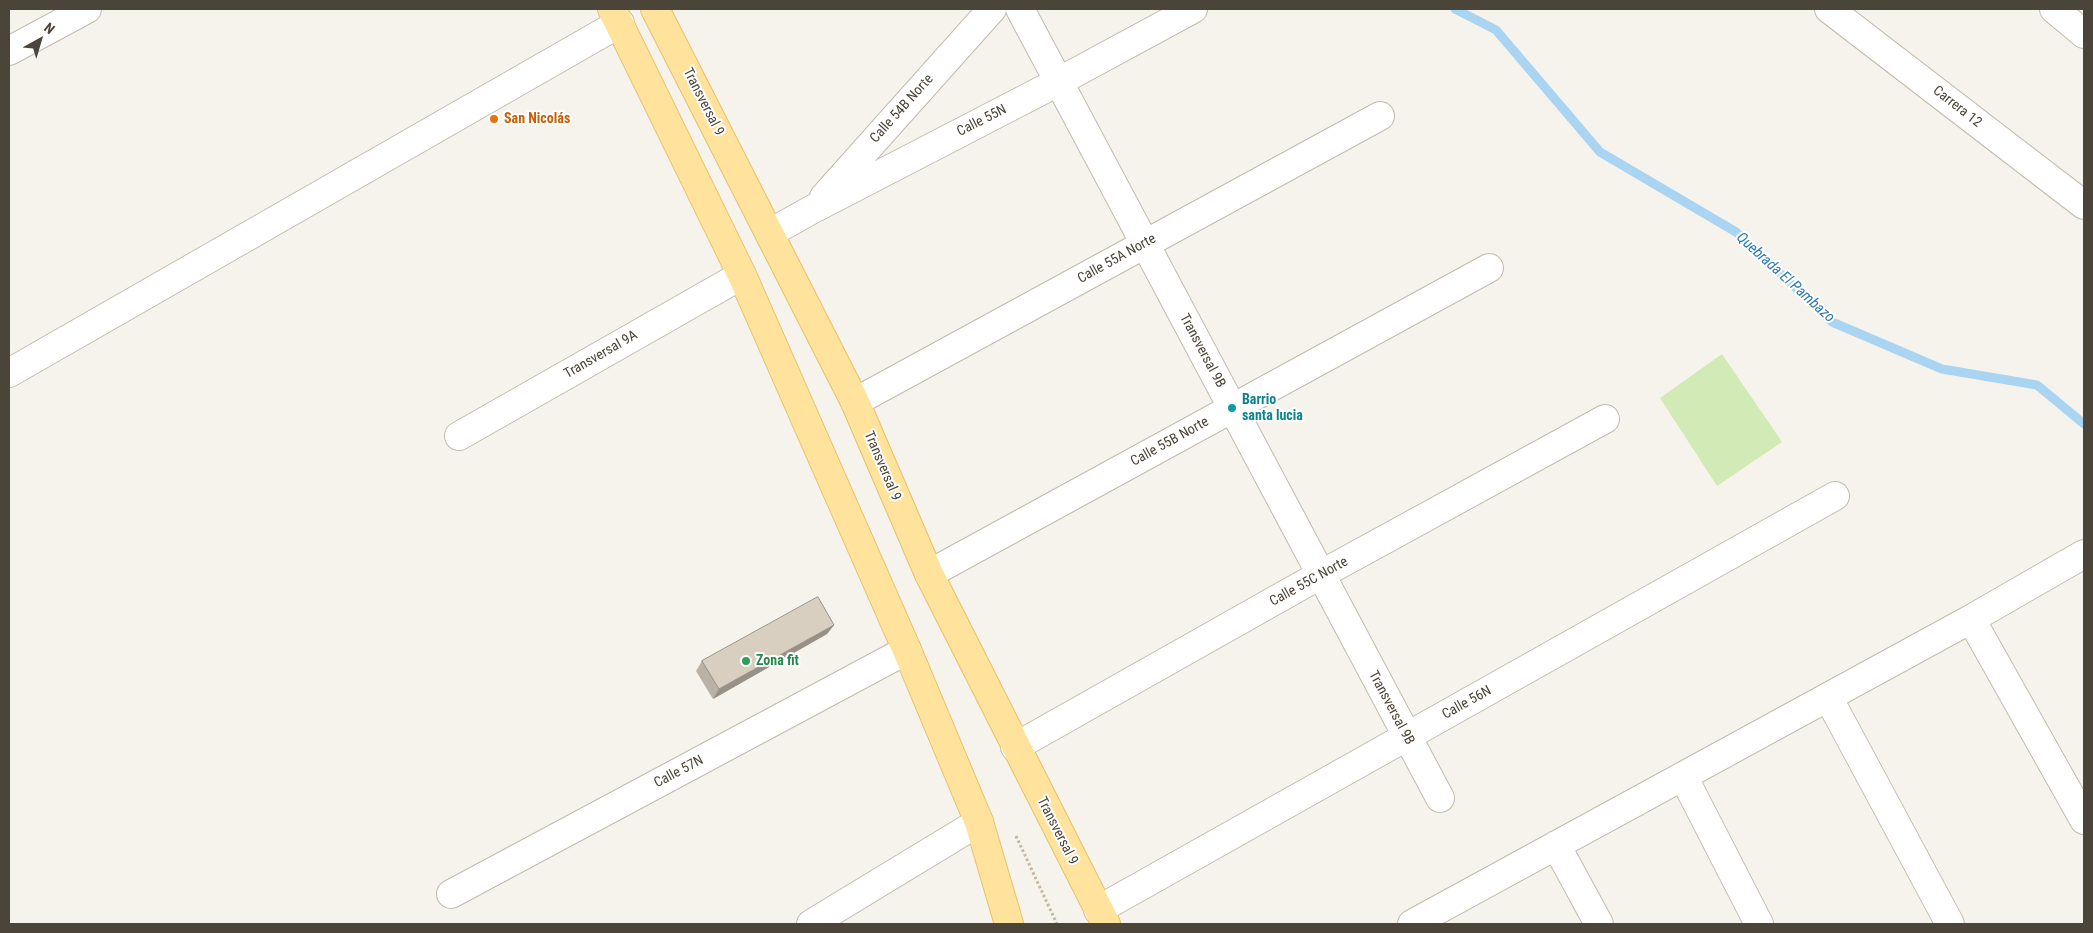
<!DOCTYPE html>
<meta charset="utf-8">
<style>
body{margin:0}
#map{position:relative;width:2093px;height:933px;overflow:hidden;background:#f6f3ec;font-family:"Roboto Condensed",sans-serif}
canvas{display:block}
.frame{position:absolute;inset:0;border:10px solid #4b4439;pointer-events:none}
.north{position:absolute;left:15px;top:15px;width:50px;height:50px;-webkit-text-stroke:4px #fff;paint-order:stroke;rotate:39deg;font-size:14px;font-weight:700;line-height:20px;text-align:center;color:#4b4439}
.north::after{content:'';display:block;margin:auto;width:18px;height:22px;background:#4b4439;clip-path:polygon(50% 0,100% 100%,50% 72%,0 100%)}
</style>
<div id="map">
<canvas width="2093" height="933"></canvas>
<div class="frame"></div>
<div class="north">N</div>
</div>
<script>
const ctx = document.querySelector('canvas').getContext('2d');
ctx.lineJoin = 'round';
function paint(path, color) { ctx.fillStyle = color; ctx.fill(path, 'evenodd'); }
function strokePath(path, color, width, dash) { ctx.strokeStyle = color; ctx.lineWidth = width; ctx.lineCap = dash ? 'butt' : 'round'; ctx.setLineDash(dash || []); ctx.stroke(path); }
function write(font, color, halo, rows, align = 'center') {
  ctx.font = font + ' "Roboto Condensed",sans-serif'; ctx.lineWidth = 4; ctx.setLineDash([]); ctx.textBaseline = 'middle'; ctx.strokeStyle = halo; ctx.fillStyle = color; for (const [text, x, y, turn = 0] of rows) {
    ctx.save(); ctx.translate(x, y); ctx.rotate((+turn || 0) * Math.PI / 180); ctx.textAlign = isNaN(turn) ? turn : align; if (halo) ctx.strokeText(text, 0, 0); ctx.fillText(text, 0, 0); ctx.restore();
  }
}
paint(new Path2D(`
 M1722 354 1782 442 1717 486 1660 398Z`), '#d2eab5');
strokePath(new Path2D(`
 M1455 9 1496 30 1600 152 1736 232 1832 322 1942 369 2037 385 2084 424`), '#a9d4f2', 9);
const minor = new Path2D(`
 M1020 9 1440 798
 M1829 9 2084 205
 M2054 9 2084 34
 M9 51 87 9
 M824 197 992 9
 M770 233 813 209 1058 82 1193 9
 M9 373 620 23
 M855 402 1380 116
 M459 436 742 275
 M929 574 1489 268
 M1971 619 2084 820
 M1828 697 1950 924
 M1015 747 1320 575 1605 419
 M1683 776 1759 924
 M1556 845 1599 924
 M451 894 907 650
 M1098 910 1835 496
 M811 924 979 822
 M1412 924 1971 619 2084 554`);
const major = new Path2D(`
 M612 9 742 275 907 650 979 822 1009 924
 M655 9 855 402 929 574 1106 924`);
strokePath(minor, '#c2bbae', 30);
strokePath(major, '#e6c16a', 30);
strokePath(new Path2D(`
 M1016 836 1057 924`), '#c4b79f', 3, [2.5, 2.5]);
strokePath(minor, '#fff', 28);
strokePath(major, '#ffe39c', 28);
paint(new Path2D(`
 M834 625 827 634 713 699 696 671 702 661Z`), '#bab2a6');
paint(new Path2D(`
 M834 625 827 634 713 699 719 689Z`), '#979187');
const building = new Path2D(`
 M818 597 834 625 719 689 702 661Z`);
paint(building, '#d8cfc1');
strokePath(building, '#979187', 1);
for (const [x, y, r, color] of [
 [494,119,5,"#e8710a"],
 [1232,408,5,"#0f9aa8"],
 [746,661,5,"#2e9e5b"]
]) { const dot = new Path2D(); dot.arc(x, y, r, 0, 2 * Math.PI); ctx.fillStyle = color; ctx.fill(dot); strokePath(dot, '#fff', 2); }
write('14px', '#4b4439', '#fff', [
 ["Transversal 9",703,102,63],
 ["Carrera 12",1957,107,38],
 ["Calle 54B Norte",902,109,-48],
 ["Calle 55N",982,121,-27],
 ["Calle 55A Norte",1117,259,-29],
 ["Transversal 9B",1202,351,62],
 ["Transversal 9A",601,355,-30],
 ["Calle 55B Norte",1170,442,-29],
 ["Transversal 9",882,466,67],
 ["Calle 55C Norte",1309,582,-29],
 ["Calle 56N",1467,703,-29],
 ["Transversal 9B",1391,708,62],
 ["Calle 57N",679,772,-28],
 ["Transversal 9",1057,831,63]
]);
write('bold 14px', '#c56008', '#fff', [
 ["San Nicolás",504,119]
], 'left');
write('bold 14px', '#0d838f', '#fff', [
 ["Barrio",1242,400],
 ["santa lucia",1242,416]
], 'left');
write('bold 14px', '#27864d', '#fff', [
 ["Zona fit",756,661]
], 'left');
write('italic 15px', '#2e7ab2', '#fff', [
 ["Quebrada El Pambazo",1785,278,42]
]);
</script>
